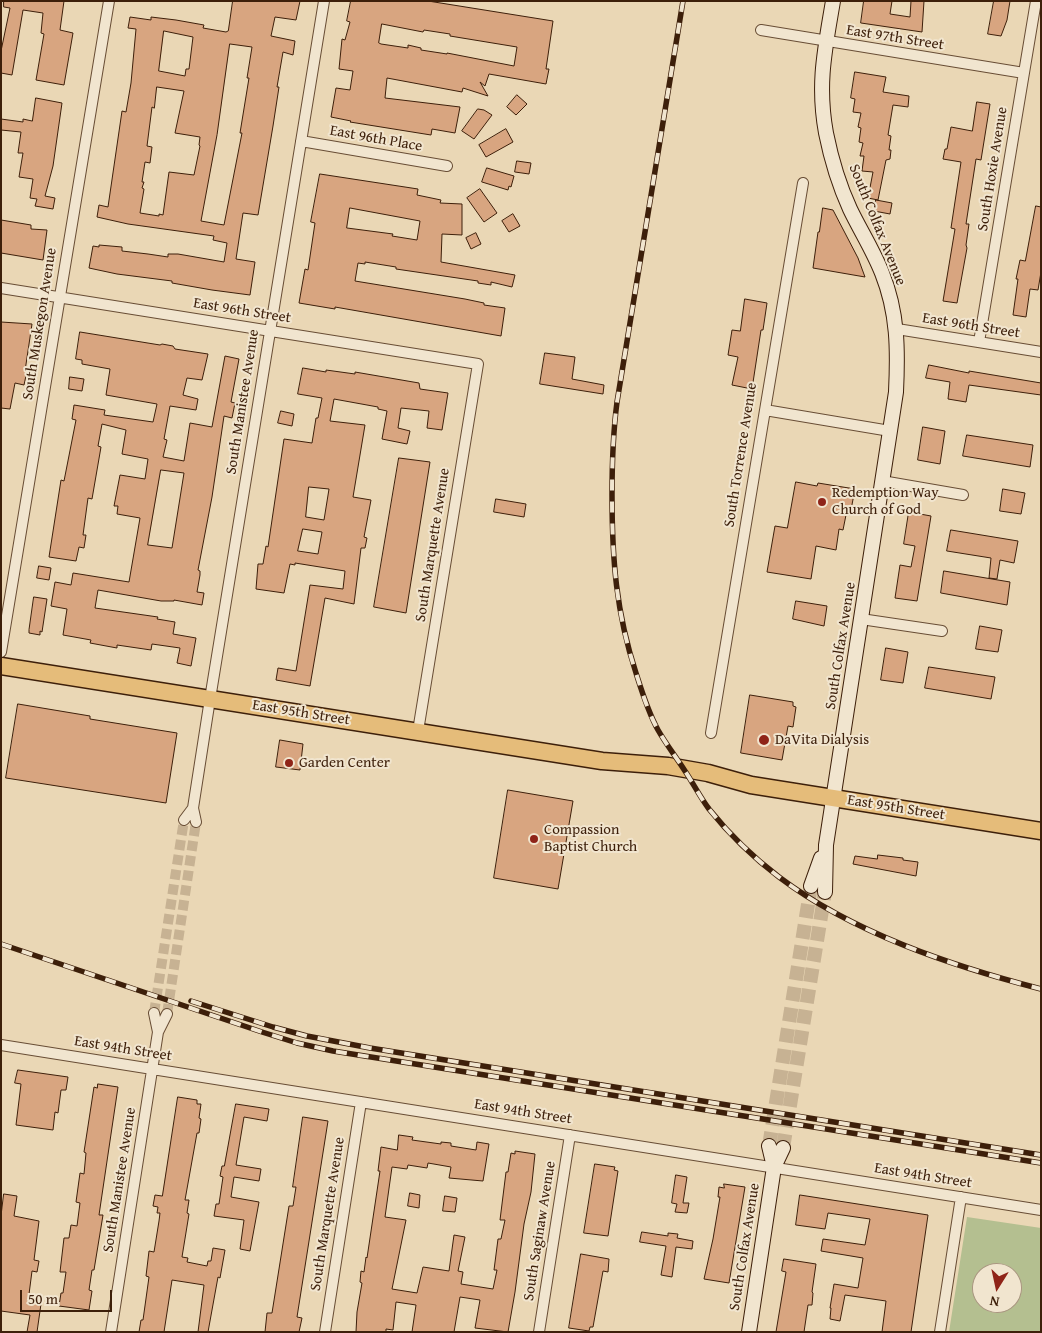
<!DOCTYPE html>
<style>
body{margin:0}
#map{position:relative;width:1042px;height:1333px;overflow:hidden;background:#ead7b5;font-family:"Gentium Book Plus",serif}
canvas{display:block}
.frame{position:absolute;inset:0;border:2px solid #3d1f0a;pointer-events:none}
.north{position:absolute;left:972px;top:1263px;width:50px;height:50px;box-sizing:border-box;background:#f1e5cf;border:1px solid #a99680;border-radius:50%;rotate:190deg;font-size:14px;font-weight:700;line-height:20px;text-align:center;color:#3d1f0a}
.north::after{content:'';display:block;margin:auto;width:18px;height:22px;background:#8f2418;clip-path:polygon(50% 0,100% 100%,50% 72%,0 100%)}
.scale{position:absolute;left:20px;top:1290px;width:92px;height:22px;box-sizing:border-box;border:2px solid #3d1f0a;border-top:0;padding-left:6px;font-size:15px;line-height:18px;white-space:nowrap;color:#3d1f0a;-webkit-text-stroke:4px #f1e5cf;paint-order:stroke}
</style>
<div id="map">
<canvas width="1042" height="1333"></canvas>
<div class="frame"></div>
<div class="north">N</div>
<div class="scale">50 m</div>
</div>
<script>
const ctx = document.querySelector('canvas').getContext('2d');
ctx.lineJoin = 'round';
function paint(path, color) { ctx.fillStyle = color; ctx.fill(path, 'evenodd'); }
function strokePath(path, color, width, dash) { ctx.strokeStyle = color; ctx.lineWidth = width; ctx.lineCap = dash ? 'butt' : 'round'; ctx.setLineDash(dash || []); ctx.stroke(path); }
function write(font, color, halo, rows, align = 'center') {
  ctx.font = font + ' "Gentium Book Plus",serif'; ctx.lineWidth = 4; ctx.setLineDash([]); ctx.textBaseline = 'middle'; ctx.strokeStyle = halo; ctx.fillStyle = color; for (const [text, x, y, turn = 0] of rows) {
    ctx.save(); ctx.translate(x, y); ctx.rotate((+turn || 0) * Math.PI / 180); ctx.textAlign = isNaN(turn) ? turn : align; if (halo) ctx.strokeText(text, 0, 0); ctx.fillText(text, 0, 0); ctx.restore();
  }
}
paint(new Path2D(`
 M967 1217 1041 1228V1332H949ZM982 1273H1012V1303H982Z`), '#b4bf90');
const building = new Path2D(`
 M4 1H64L60 30 73 33 64 85 36 80 44 34 41 33 43 13 23 10 12 75 1 73V51L10 8 4 7Z
 M233 1H300L296 20 275 17 271 36 295 41 293 55 283 52 277 87H279L273 126 258 215 243 213 236 259 255 262 250 295 212 290 172 283V281L117 274 89 268 93 246 99 247V245L122 247V251L148 254 168 257V254H178L224 262 227 243 213 240 214 236 128 224 97 217 99 205 108 207 122 111 126 112 131 83 136 29 128 28 130 17 151 20V17L176 20 204 25 203 28 226 32 228 31ZM164 31 193 37 189 69H186L185 76 159 71ZM230 44 252 47 247 78H249L240 133H242L224 225 201 221 217 135ZM157 87 184 91 175 133 200 137 199 145 200 146 194 175 169 172 163 215 159 214V216L140 213 144 189 142 188 144 182H142L145 162 150 163 152 147 147 146 152 107 154 108Z
 M351 1H428L553 21 546 69H549L546 84 489 74 485 86 480 82 488 96 463 88 462 92 387 78 385 98 460 107 455 133 432 129 431 135 350 122 351 121 331 117 336 88 350 90 353 71 339 69 342 39 345 40 350 22 347 21ZM382 24 423 32 424 30 450 34V36L517 47 514 66 447 53V54L421 50V48L408 45V48L381 44 379 43Z
 M864 1H892L890 14 910 17 911 1H924L922 32 861 23Z
 M994 1H1010L1007 20 1001 36 988 34Z
 M855 72 886 77 883 92 909 96 908 107 893 105 888 135 891 136 889 150H891L890 159 886 160 878 200 868 198 873 172 862 171 864 156H860L863 143 859 142 861 128 858 127 861 113 853 112 855 99 851 98Z
 M517 95 527 104 516 115 507 107Z
 M36 98 62 103 53 166 45 196 55 198 53 209 35 206 37 199 30 198 33 179 19 177 23 153H18L21 132 1 130V119L23 122V119L32 121Z
 M977 102 990 104 981 160 976 159 966 224H969L966 245 967 248 957 303 943 301 955 229 951 228 961 162 943 159 945 149H947L951 127 972 131Z
 M478 109 484 110 492 115 474 139 462 131Z
 M506 129 513 142 486 157 479 145Z
 M517 161 531 163 529 174 515 172Z
 M487 168 514 176 511 187 509 186 508 190 482 182Z
 M320 174 418 189 417 195 441 200 440 203 462 204V235L442 234 441 262 515 275 512 287 491 282V285L478 283V281L396 269V267L365 262V264L358 263 355 281 465 299 484 303V305L505 308 501 336 335 307V309L299 303 305 269 308 270 315 223 311 222ZM350 208 420 221 417 240 392 236 393 234 347 228Z
 M480 189 497 213 484 222 467 198Z
 M876 200 892 203 890 214 874 211Z
 M1036 206 1041 207V272L1038 290 1030 289 1026 317 1013 315 1018 279H1016L1020 260 1025 261Z
 M823 208 833 210 858 258 865 277 813 268 818 232H819Z
 M513 214 520 226 509 232 502 221Z
 M1 220 31 225V229L47 230 43 260 1 253Z
 M476 233 481 244 471 249 466 238Z
 M745 299 767 303 763 330H761L752 389 732 385 738 357 728 355 732 330 740 331Z
 M1 322 32 324 25 371H27L24 385 15 383 10 409 1 408Z
 M80 332 160 345 162 344 173 346 175 349 208 354 202 380 187 378 183 395 198 399 196 410 170 406 164 439 167 440 163 457 184 461 190 423 212 427 225 356 239 359 231 402 235 403 232 418 224 416 212 497 198 570 200 571V575L197 592 204 593 202 605 174 600V601H161L98 590 95 608 158 617 157 619 175 622 173 634 196 638 191 666 177 663 180 648 152 644 151 650 117 645V648L90 643 91 640 63 635 67 609 51 606 55 582 71 585 73 573 129 582 140 518 117 514 118 506H114L120 475 145 479 148 459 122 454 126 430 102 424 98 446 101 447 92 499 88 498 83 535H86L84 548 79 547 76 561 49 557 61 480 64 481 76 420 72 419 74 405 105 410 104 415 153 422 157 404 106 395 110 369 82 364V360L76 359ZM161 470 184 473 172 548 148 545Z
 M545 353 575 357 572 379 604 385 603 394 540 384Z
 M929 365 969 373V371L1041 383V395L969 385 966 402 948 399 950 382 926 378Z
 M303 368 326 372V370L355 374V372L419 383 420 389 448 393 442 430 427 428 429 411 401 408 398 428 410 431 407 444 382 439 387 411 378 409V407L334 399 330 421 365 425 353 497 371 500 364 537 367 538 365 548H361L354 604 325 598 310 686 276 680 278 668 296 671 310 585 343 589 345 571 295 563V565L290 564 284 593 256 589 258 564H263L266 546 268 547 284 439 312 443 316 418H318L322 398 298 394ZM309 487 329 489 324 520 306 517ZM303 529 322 532 318 554 298 551Z
 M70 377 84 379 82 391 69 389Z
 M281 411 294 414 292 426 278 423Z
 M923 427 945 431 940 464 918 460Z
 M967 435 1033 445 1030 467 963 456Z
 M399 458 430 462 406 613 374 607Z
 M796 482 817 486 818 483 855 489 850 515H846L843 530 839 529 836 550 816 546 811 579 767 572 775 526 787 528Z
 M1003 489 1025 493 1021 514 1000 511Z
 M496 499 526 504 524 517 494 512Z
 M909 512 931 516 917 601 895 598 900 565 911 567 915 546 904 544Z
 M951 530 1018 541 1014 563 1000 560 997 579 989 578 991 558 947 551Z
 M39 566 51 568 49 580 37 578Z
 M944 571 1010 582 1007 605 941 593Z
 M34 597 47 599 42 632 40 631V635L29 633V630Z
 M796 601 827 606 824 626 793 619Z
 M980 626 1002 630 998 652 976 649Z
 M886 648 908 652 903 683 881 680Z
 M929 667 995 677 991 699 925 688Z
 M750 695 793 702V706L796 707 793 727 788 726 782 760 741 753Z
 M18 704 90 716V719L177 733 166 803 6 778Z
 M280 740 303 744 300 770 276 767Z
 M508 790 573 801 558 889 494 878Z
 M878 855 903 858V860L918 862 916 876 853 864 855 856 877 859Z
 M18 1070 68 1077 66 1090H61L58 1113 55 1112 53 1130 16 1125 21 1084 15 1083Z
 M98 1084 118 1087 99 1215H103L94 1270H92L89 1290 92 1291 89 1310 59 1306 61 1293H63L66 1272H60L64 1238H69L71 1225 77 1226 80 1203 76 1202 80 1173 84 1174 86 1153 84 1152 94 1087 97 1088Z
 M178 1097 197 1100V1104H201L199 1118 201 1119 199 1133H197L185 1200H189L187 1213 189 1214 182 1257 188 1258 187 1262 207 1266 208 1261H211L213 1248 225 1250 220 1278 218 1277 208 1332H198L204 1285 172 1280 164 1332H139L141 1320H143L149 1277 146 1276 149 1251 154 1252 159 1221 160 1213H157L158 1207 153 1206 155 1195 162 1196Z
 M236 1104 269 1109 267 1121 244 1117 236 1165 261 1169 259 1181 234 1177 231 1197 259 1202 250 1251 240 1249 244 1220 214 1216 216 1204H219L223 1177 220 1176 222 1166H224Z
 M303 1117 328 1121 297 1317 302 1318 299 1332H265L267 1313H272L289 1206H293L296 1187H293Z
 M399 1135 413 1137 412 1140 441 1144V1142L451 1143V1146L476 1150 477 1142 489 1144 483 1181 449 1178 451 1167 428 1163 427 1168 408 1165 407 1169 392 1167 385 1217 406 1220 392 1289 417 1293 423 1267 449 1271 454 1235 465 1237 458 1271 463 1272 461 1284 493 1289 497 1270H494L498 1239H501L505 1220H500L506 1172H508L511 1153 515 1154V1151L535 1154 531 1192 524 1224 515 1292 508 1332 475 1328 480 1300 460 1297 454 1332H412L416 1305 396 1302 393 1330 386 1329V1332H356L357 1312 362 1283 360 1282 361 1271 364 1272 366 1257 367 1258 380 1171H378L381 1147 397 1150Z
 M595 1164 615 1167 614 1170 618 1171 608 1236 584 1233Z
 M676 1175 687 1177 683 1203H689L687 1213 675 1212 677 1204 672 1203Z
 M724 1184 745 1187 729 1283 704 1279 713 1239 720 1197H718L719 1187 724 1188Z
 M410 1193 420 1195 419 1208 408 1206Z
 M4 1194 17 1196 14 1216 39 1221 34 1260 39 1261 37 1272 32 1271 28 1302 41 1304 37 1332H27L30 1315 1 1311V1216Z
 M800 1195 928 1215 911 1332H882L886 1301 845 1295 840 1321 830 1319 831 1308H830L834 1284 858 1288 863 1258 821 1251 823 1239 865 1245 870 1219 828 1213 825 1229 796 1225Z
 M445 1196 457 1198 455 1212 443 1211Z
 M642 1232 668 1236V1233L678 1234 677 1238 693 1241 692 1249 676 1247 672 1277 661 1275 666 1246 640 1242Z
 M581 1254 609 1259 608 1272 603 1271 593 1327H590L589 1331 569 1328Z
 M784 1259 816 1264 812 1292 813 1293 812 1305H808L804 1332H776L786 1272 782 1271Z`);
paint(building, '#d8a580');
strokePath(building, '#3d1f0a', 1);
strokePath(new Path2D(`
 M154 1013 184 820
 M167 1014 196 822`), '#c7b293', 10, [10, 5]);
strokePath(new Path2D(`
 M769 1146 811 886
 M783 1148 825 892`), '#c7b293', 14, [14, 7]);
const street = new Path2D(`
 M761 30 1024 73
 M301 141 447 166
 M1 288 478 364 418 731
 M897 329 1041 352
 M979 342 1036 1
 M765 410 890 431
 M882 481 963 495
 M861 619 942 631
 M1 652 109 1
 M711 733 803 183
 M184 820 193 808
 M196 822 193 808 210 699 324 1
 M154 1013 158 1032
 M1 1045 1041 1210
 M111 1332 158 1032 167 1014
 M325 1332 361 1102
 M539 1332 570 1135
 M940 1332 961 1197`);
const secondary = new Path2D(`
 M811 886 821 858
 M825 892 826 845 896 392C898 350 898 313 882 273 873 250 860 230 850 209 839 185 831 158 826 133 817 84 825 49 833 1
 M769 1146 774 1167
 M749 1332 774 1167 783 1148`);
const primary = new Path2D(`
 M1 666 602 761 668 766 708 773 751 785 1041 831`);
strokePath(street, '#684d35', 12);
strokePath(secondary, '#3d1f0a', 16);
strokePath(primary, '#3d1f0a', 19);
strokePath(street, '#f1e5cf', 10);
strokePath(secondary, '#f1e5cf', 14);
strokePath(primary, '#e5bc7a', 16);
const rail = new Path2D(`
 M683 1 617 402C613 433 612 464 612 495 612 559 616 612 636 673 642 692 648 712 658 730 666 744 676 757 685 771 693 783 700 797 709 809 729 834 754 858 779 877 853 933 952 966 1041 989
 M1 944 262 1032 297 1043 333 1051 1041 1163
 M191 1001 273 1027 307 1036 370 1048 1041 1155`);
strokePath(rail, '#3d1f0a', 5.5);
strokePath(rail, '#f1e5cf', 4, [11]);
for (const [x, y, r, color] of [
 [822,502,5,"#8f2418"],
 [764,740,6,"#8f2418"],
 [289,763,5,"#8f2418"],
 [534,839,5,"#8f2418"]
]) { const dot = new Path2D(); dot.arc(x, y, r, 0, 2 * Math.PI); ctx.fillStyle = color; ctx.fill(dot); strokePath(dot, '#f1e5cf', 2); }
write('15px', '#3d1f0a', '#f1e5cf', [
 ["East 97th Street",895,38,9],
 ["East 96th Place",376,139,10],
 ["South Hoxie Avenue",993,169,-81],
 ["South Colfax Avenue",877,225,68],
 ["East 96th Street",242,311,9],
 ["South Muskegon Avenue",40,324,-81],
 ["East 96th Street",971,326,9],
 ["South Manistee Avenue",243,402,-81],
 ["South Torrence Avenue",741,455,-81],
 ["South Marquette Avenue",433,545,-81],
 ["South Colfax Avenue",841,646,-81],
 ["East 95th Street",301,713,9],
 ["East 95th Street",896,808,9],
 ["East 94th Street",123,1049,9],
 ["East 94th Street",523,1112,9],
 ["East 94th Street",923,1176,9],
 ["South Manistee Avenue",120,1180,-81],
 ["South Marquette Avenue",328,1214,-81],
 ["South Saginaw Avenue",540,1231,-81],
 ["South Colfax Avenue",745,1247,-81]
]);
write('15px', '#3d1f0a', '#f1e5cf', [
 ["Redemption Way",832,493],
 ["Church of God",832,510],
 ["DaVita Dialysis",775,740],
 ["Garden Center",299,763],
 ["Compassion",544,830],
 ["Baptist Church",544,847]
], 'left');
</script>
